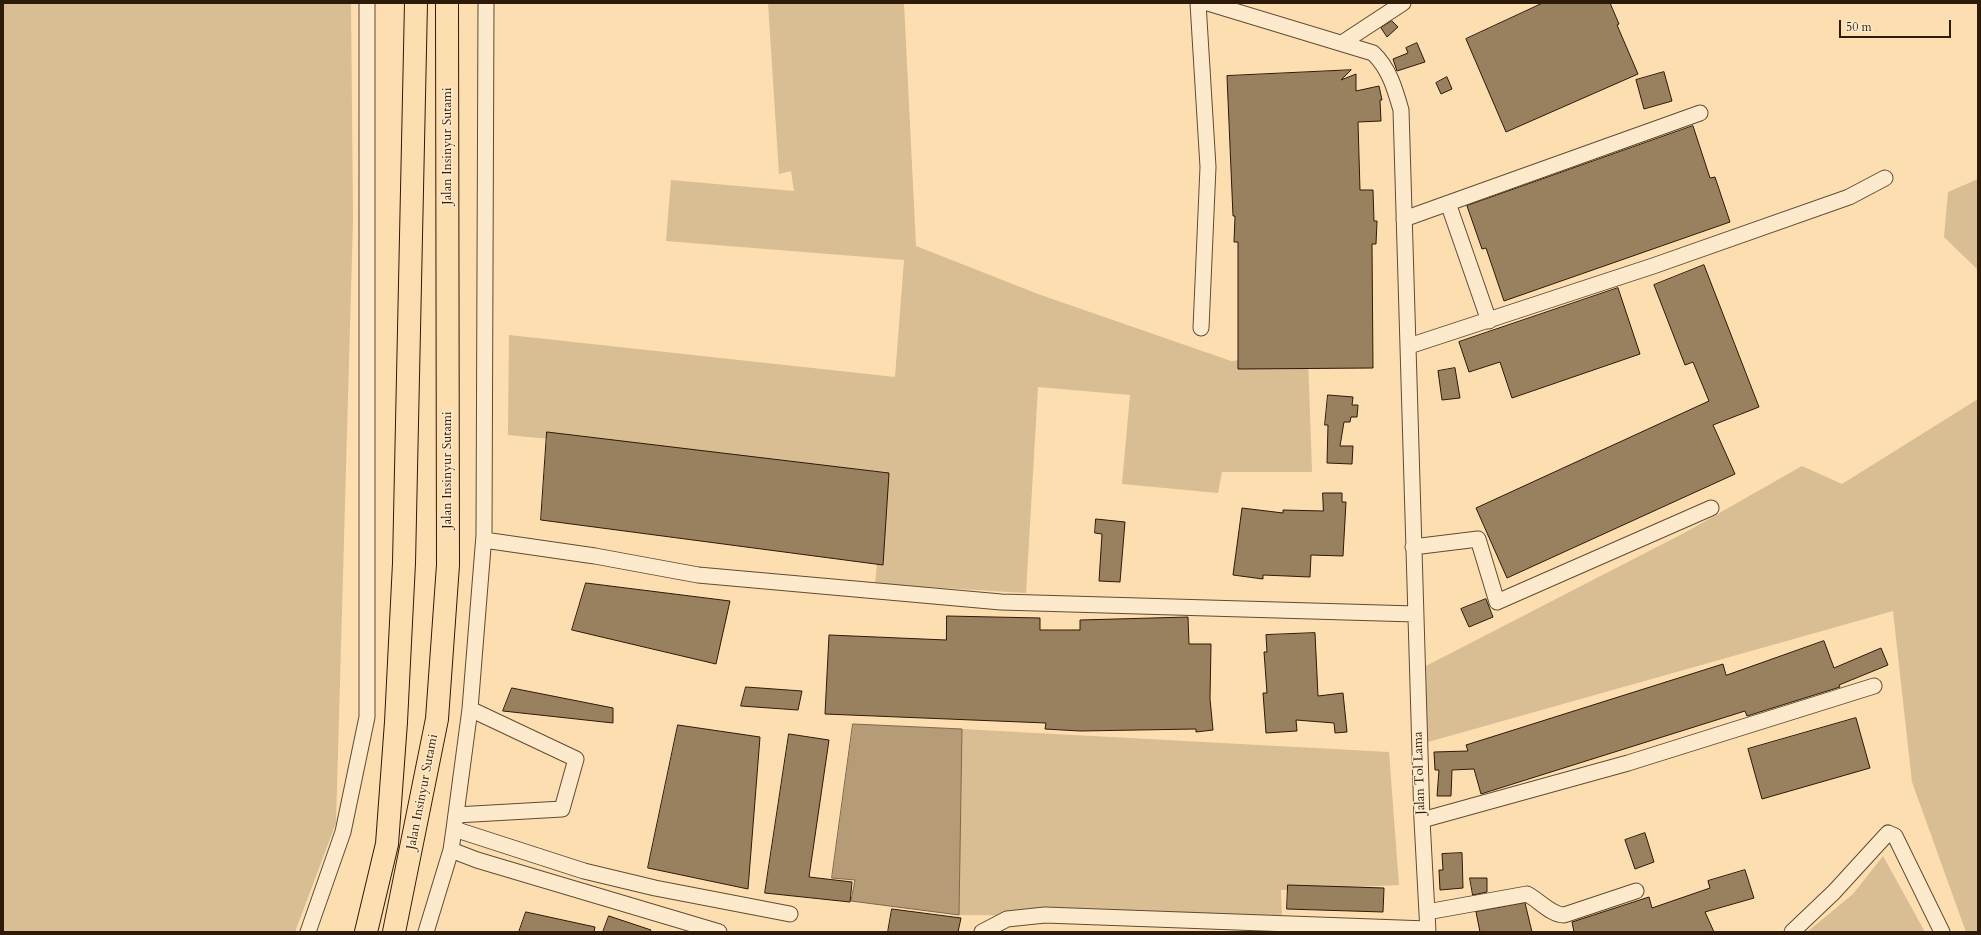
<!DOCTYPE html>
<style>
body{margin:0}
#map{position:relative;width:1981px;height:935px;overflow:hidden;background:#fcdeb0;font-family:Cardo,serif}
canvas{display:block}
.frame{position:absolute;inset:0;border:4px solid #2d1a08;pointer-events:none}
.scale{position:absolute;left:1839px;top:20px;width:112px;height:18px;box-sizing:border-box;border:2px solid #2d1a08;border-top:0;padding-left:5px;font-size:12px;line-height:14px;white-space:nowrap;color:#2d1a08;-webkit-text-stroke:3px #fdeacc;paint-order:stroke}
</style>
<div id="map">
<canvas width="1981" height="935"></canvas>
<div class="frame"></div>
<div class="scale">50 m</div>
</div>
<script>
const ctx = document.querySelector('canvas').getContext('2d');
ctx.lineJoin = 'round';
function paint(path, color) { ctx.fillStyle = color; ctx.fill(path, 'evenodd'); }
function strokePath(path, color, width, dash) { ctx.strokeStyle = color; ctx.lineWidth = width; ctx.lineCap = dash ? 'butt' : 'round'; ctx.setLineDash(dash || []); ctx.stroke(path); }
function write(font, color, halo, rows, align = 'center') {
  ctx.font = font + ' Cardo,serif'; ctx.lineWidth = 3; ctx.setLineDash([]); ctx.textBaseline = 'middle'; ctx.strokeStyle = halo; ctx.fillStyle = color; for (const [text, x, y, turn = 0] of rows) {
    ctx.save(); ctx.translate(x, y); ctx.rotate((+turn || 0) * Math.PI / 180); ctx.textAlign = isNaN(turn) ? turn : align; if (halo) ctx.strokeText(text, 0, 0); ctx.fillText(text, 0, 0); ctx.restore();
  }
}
paint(new Path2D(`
 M3 3H351L353 220 336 823 295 932H3Z
 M768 3H904L916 246 1038 294 1231 361 1308 355 1312 472H1222L1218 493 1122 484 1130 395 1038 387 1026 593 875 584 886 472 508 435 509 335 895 377 904 260 666 241 671 180 794 191 791 171 779 174Z
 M1978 179V270L1944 237 1948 192Z
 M1978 399V932H1966L1912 782 1893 611 1428 742 1422 668 1686 532 1802 466 1842 484Z
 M962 729 1389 752 1399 885 1281 890 1282 918 959 915Z
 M1883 856 1925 932H1807L1853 894Z`), '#d9bd93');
const water = new Path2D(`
 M853 724 962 729 959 915 851 901 855 880 832 878Z`);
paint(water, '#b69b77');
strokePath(water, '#7f674b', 1);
const building = new Path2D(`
 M1543 3H1610L1619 24 1617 25 1638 74 1506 132 1466 39Z
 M1392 21 1398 27 1387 37 1381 28Z
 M1417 43 1425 62 1397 71 1393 59 1408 53 1406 48Z
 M1351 70 1341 80 1356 74V91L1379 86 1382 100H1380L1381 121 1358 122 1360 190H1373L1374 221H1377L1376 244H1372L1373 368 1238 369V242H1234L1235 216H1233L1227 76Z
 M1664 72 1672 101 1644 109 1636 80Z
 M1447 77 1452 89 1441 94 1436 83Z
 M1693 126 1710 178 1715 177 1730 222 1504 301 1486 248 1482 249 1467 206Z
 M1704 265 1759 407 1713 425 1735 474 1507 578 1476 508 1709 401 1693 362 1685 365 1654 285Z
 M1618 288 1640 354 1512 398 1500 362 1469 372 1459 342Z
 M1455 368 1460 398 1442 400 1438 371Z
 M1328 395 1353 397 1352 405H1358L1357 417H1351L1350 422H1344L1340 446H1353L1352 464 1327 463 1328 425H1325Z
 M547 432 889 473 883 565 541 520Z
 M1323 493H1342V502H1346L1343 556 1311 555 1310 577 1263 575V579L1233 575 1242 508 1283 513V510L1323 511Z
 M1096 519 1125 522 1120 582 1099 581 1102 534 1095 533Z
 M586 583 730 601 716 664 572 630Z
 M1486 599 1493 617 1469 627 1461 609Z
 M947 616 1040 618V630H1080V620L1188 617 1189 644H1211L1210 699 1213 730 1196 732V729L1080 731 1045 729 1046 723 825 714 829 635 946 640Z
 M1315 633 1318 696 1343 693 1347 732 1335 733 1334 723 1296 720 1297 731 1266 733 1263 693H1267L1264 652H1267L1266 635Z
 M1824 641 1834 668 1881 648 1888 665 1839 685 1840 687 1747 716 1745 711 1481 794 1474 769 1452 770 1451 796H1437L1439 770H1435L1434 752 1468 751 1466 745 1723 664 1726 675Z
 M746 687 802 691 798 710 741 706Z
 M512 688 613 708V723L503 711Z
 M1856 718 1870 768 1762 799 1748 749Z
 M678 725 760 737 748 889 648 868Z
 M789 734 829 740 809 877 852 882 850 902 765 893Z
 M1645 833 1654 862 1635 869 1625 840Z
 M1462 853 1463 888 1440 890 1439 870H1443L1442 854Z
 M1745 870 1754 898 1705 912 1714 932H1574L1572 922 1649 897 1652 908 1710 888 1708 881Z
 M1470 878H1487V892L1473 895Z
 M1288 885 1384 888 1383 912 1287 909Z
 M1525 903 1532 932H1480L1476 912Z
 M892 909 961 918 958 932H888Z
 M526 912 595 927 594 932H519Z
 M609 916 651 930 650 932H603Z`);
paint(building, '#99805f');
strokePath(building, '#2d1a08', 1);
const minor = new Path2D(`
 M1198 3 1208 167 1201 328
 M1208 3 1373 53C1389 68 1395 89 1401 110L1422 820 1428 932
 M1342 43 1403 3
 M1448 203 1489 321
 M1404 219 1700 113
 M1409 346 1653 266 1849 197 1885 178
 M484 540 595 556 698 575 1001 602 1415 614
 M1413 547 1478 539 1497 602 1711 508
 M456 815 562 809 576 759 470 709
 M1422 820 1628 763 1874 686
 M454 829 584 871 655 888 790 914
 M451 850 477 860 719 932
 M1427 912 1527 894C1539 900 1551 915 1564 915L1636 891
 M308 932 343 832 367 717V3
 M426 932 451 850 454 829 470 709 484 535 486 3
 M982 932 1007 919 1045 915 1427 929
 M1792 932 1834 892 1888 833 1895 836 1942 932`);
const highway = new Path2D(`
 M366 932 387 844 396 722 404 563 416 3
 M394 932 437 719 448 565 447 3`);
strokePath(minor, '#614b32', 17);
strokePath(highway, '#2d1a08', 24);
strokePath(minor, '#fdeacc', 15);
strokePath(highway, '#fcdeb0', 22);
write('13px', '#2d1a08', '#fdeacc', [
 ["Jalan Insinyur Sutami",448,146,-90],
 ["Jalan Insinyur Sutami",448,470,-90],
 ["Jalan Tol Lama",1420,773,-92],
 ["Jalan Insinyur Sutami",423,792,-79]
]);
</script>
